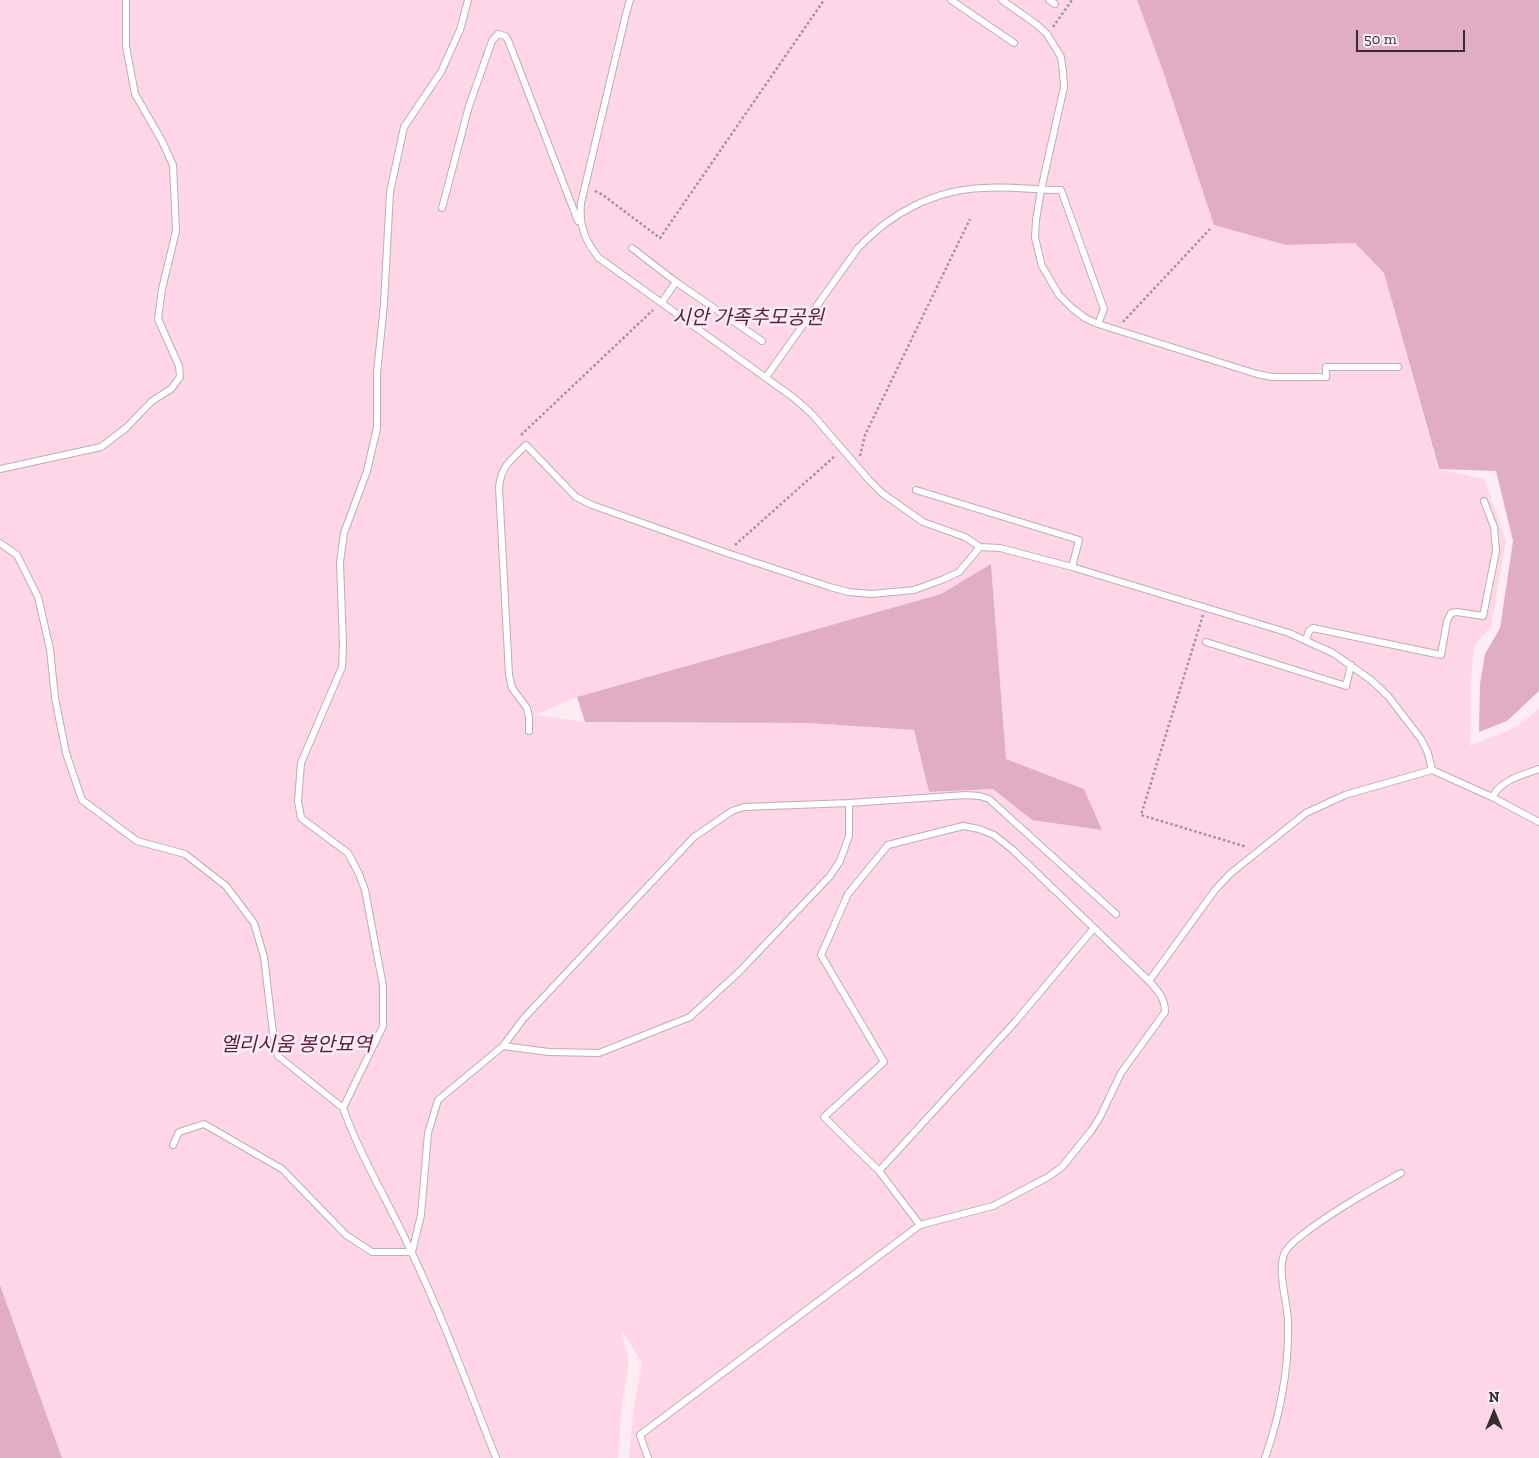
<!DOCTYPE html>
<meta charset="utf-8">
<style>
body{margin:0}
#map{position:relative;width:1539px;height:1458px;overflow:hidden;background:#fdecf4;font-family:"Zilla Slab",serif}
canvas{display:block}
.north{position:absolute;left:1469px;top:1388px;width:50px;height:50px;-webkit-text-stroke:4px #fdecf4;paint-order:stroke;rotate:0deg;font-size:14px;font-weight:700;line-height:20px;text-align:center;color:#352e31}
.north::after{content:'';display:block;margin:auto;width:18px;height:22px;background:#352e31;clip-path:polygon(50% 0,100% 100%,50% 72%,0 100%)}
.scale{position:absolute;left:1356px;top:30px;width:109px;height:22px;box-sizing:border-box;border:2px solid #352e31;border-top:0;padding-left:6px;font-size:15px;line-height:18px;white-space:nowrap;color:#352e31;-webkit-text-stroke:4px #fdecf4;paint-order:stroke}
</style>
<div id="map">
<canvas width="1539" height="1458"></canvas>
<div class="north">N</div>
<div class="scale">50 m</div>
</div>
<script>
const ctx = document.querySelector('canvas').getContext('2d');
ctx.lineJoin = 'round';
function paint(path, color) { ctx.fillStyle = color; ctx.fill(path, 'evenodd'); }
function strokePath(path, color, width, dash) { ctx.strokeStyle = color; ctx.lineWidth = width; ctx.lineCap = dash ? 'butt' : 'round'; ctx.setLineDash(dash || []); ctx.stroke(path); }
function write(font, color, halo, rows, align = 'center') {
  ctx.font = font + ' "Zilla Slab","Noto Sans KR",serif'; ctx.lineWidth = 5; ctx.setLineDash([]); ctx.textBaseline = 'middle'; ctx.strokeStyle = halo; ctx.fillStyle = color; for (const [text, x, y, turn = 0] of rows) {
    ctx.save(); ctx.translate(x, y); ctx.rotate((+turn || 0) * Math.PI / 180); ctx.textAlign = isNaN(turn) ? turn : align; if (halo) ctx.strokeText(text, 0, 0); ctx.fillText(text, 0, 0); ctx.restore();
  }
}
paint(new Path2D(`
 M0 0H1137L1165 77 1286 245 1355 243 1384 273 1438 469 1484 479 1506 541 1491 626 1474 646 1471 681 1470 746 1515 728 1539 709V1458H629L633 1414 642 1363 621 1329 629 1363 622 1404 618 1458H62L0 1285ZM991 565 1006 760 1084 789 1032 820 993 789 929 792 914 730 808 723 585 722 536 715 577 697 941 594Z`), '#fed6e8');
paint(new Path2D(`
 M1137 0H1539V691L1507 721 1479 732 1480 684 1485 654 1500 628 1513 541 1496 471 1439 469 1384 273 1355 243 1286 245 1214 225 1165 77Z
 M991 564 1006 759 1084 789 1102 830 1032 820 993 789 929 792 914 730 808 723 585 722 577 697 941 594Z
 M0 1285 62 1458H0Z`), '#e1adc5');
const lane = new Path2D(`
 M468 0 460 30 441 72 404 127 390 192 384 304 377 373V428L367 471 344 533 340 562 343 645 342 667 301 763 298 801 301 818 348 853 359 874 365 890 383 986V1026L343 1108C361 1158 389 1203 411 1251 443 1318 469 1389 496 1458
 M630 0 626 14 581 203C579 226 585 241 599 258L794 398 811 413 869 480 882 493 923 522 965 537 980 547 1000 548 1072 567 1289 633 1333 653 1371 680 1388 696 1421 739 1428 753 1432 770
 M951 0 1014 43
 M1002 0 1036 24 1047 34 1061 57 1063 72 1064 87 1041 190 1036 220 1035 238 1042 266 1059 295 1072 308 1085 318 1098 324 1257 374 1272 377H1326V367H1398
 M1049 0 1055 4
 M442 208 469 106 492 41 498 34 505 36 508 40 578 221
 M632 248 676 282 762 341
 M662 302 676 282
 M766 377 858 248C891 213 934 190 983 188 1009 186 1035 190 1061 190L1104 309 1098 324
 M0 469 101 447 126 428 152 401 171 389 180 377 179 366 158 319 162 289 176 231 173 165 162 141 135 94 126 46V0
 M916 490 1079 540 1072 567
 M0 543 17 555 38 597 50 649 55 698 66 753 82 800 137 841 185 854 226 886 254 923 264 957 273 1033 278 1056 343 1108
 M1306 640 1309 631 1313 628 1441 655 1447 621 1451 613 1457 612 1483 616 1496 551 1494 527 1484 501
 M1206 642 1346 686 1351 665
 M529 731V717L527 708 512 688 509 675 499 487C501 466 512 459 526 445L576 497 592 505 727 553 830 587 849 592 871 594 914 590 944 579 959 572 980 547
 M1492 797C1503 779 1520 776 1539 769
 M1149 981 1215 890 1231 873 1306 813 1345 795 1432 770 1492 797 1539 822
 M503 1046 549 1052 599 1053 690 1017 739 972 830 876 840 861 849 836V803
 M173 1145 179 1132 204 1124 282 1169 346 1235 372 1252H412L421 1215 428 1133 438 1100 503 1046 524 1018 694 837 732 811 744 807 849 803 966 795 980 796 989 799 1116 914
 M879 1171 1015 1022 1094 928
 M648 1458 640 1435 920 1225 879 1171 824 1117 884 1062 821 955 848 894 888 845 963 826 979 829 994 835 1013 850 1149 981C1158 991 1165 998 1165 1012L1121 1073 1100 1117 1091 1131 1062 1167 1048 1177 993 1206 920 1225
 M1265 1458C1280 1415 1289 1369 1288 1323 1288 1302 1276 1271 1285 1252 1291 1242 1301 1236 1310 1229 1340 1207 1369 1191 1401 1173`);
strokePath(lane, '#bfacb4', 8);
strokePath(new Path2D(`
 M1053 27 1072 0
 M595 191 603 195 660 238 824 0
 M1123 322 1210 229
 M521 435 653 310
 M860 456 865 435 970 219
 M735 545 835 456
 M1203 615 1141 815 1247 847`), '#a09499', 2.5, [2.5, 2.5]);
strokePath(lane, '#fff', 6);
write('italic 20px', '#5b1e40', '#fdecf4', [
 ["시안 가족추모공원",748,318],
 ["엘리시움 봉안묘역",296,1045]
]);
</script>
